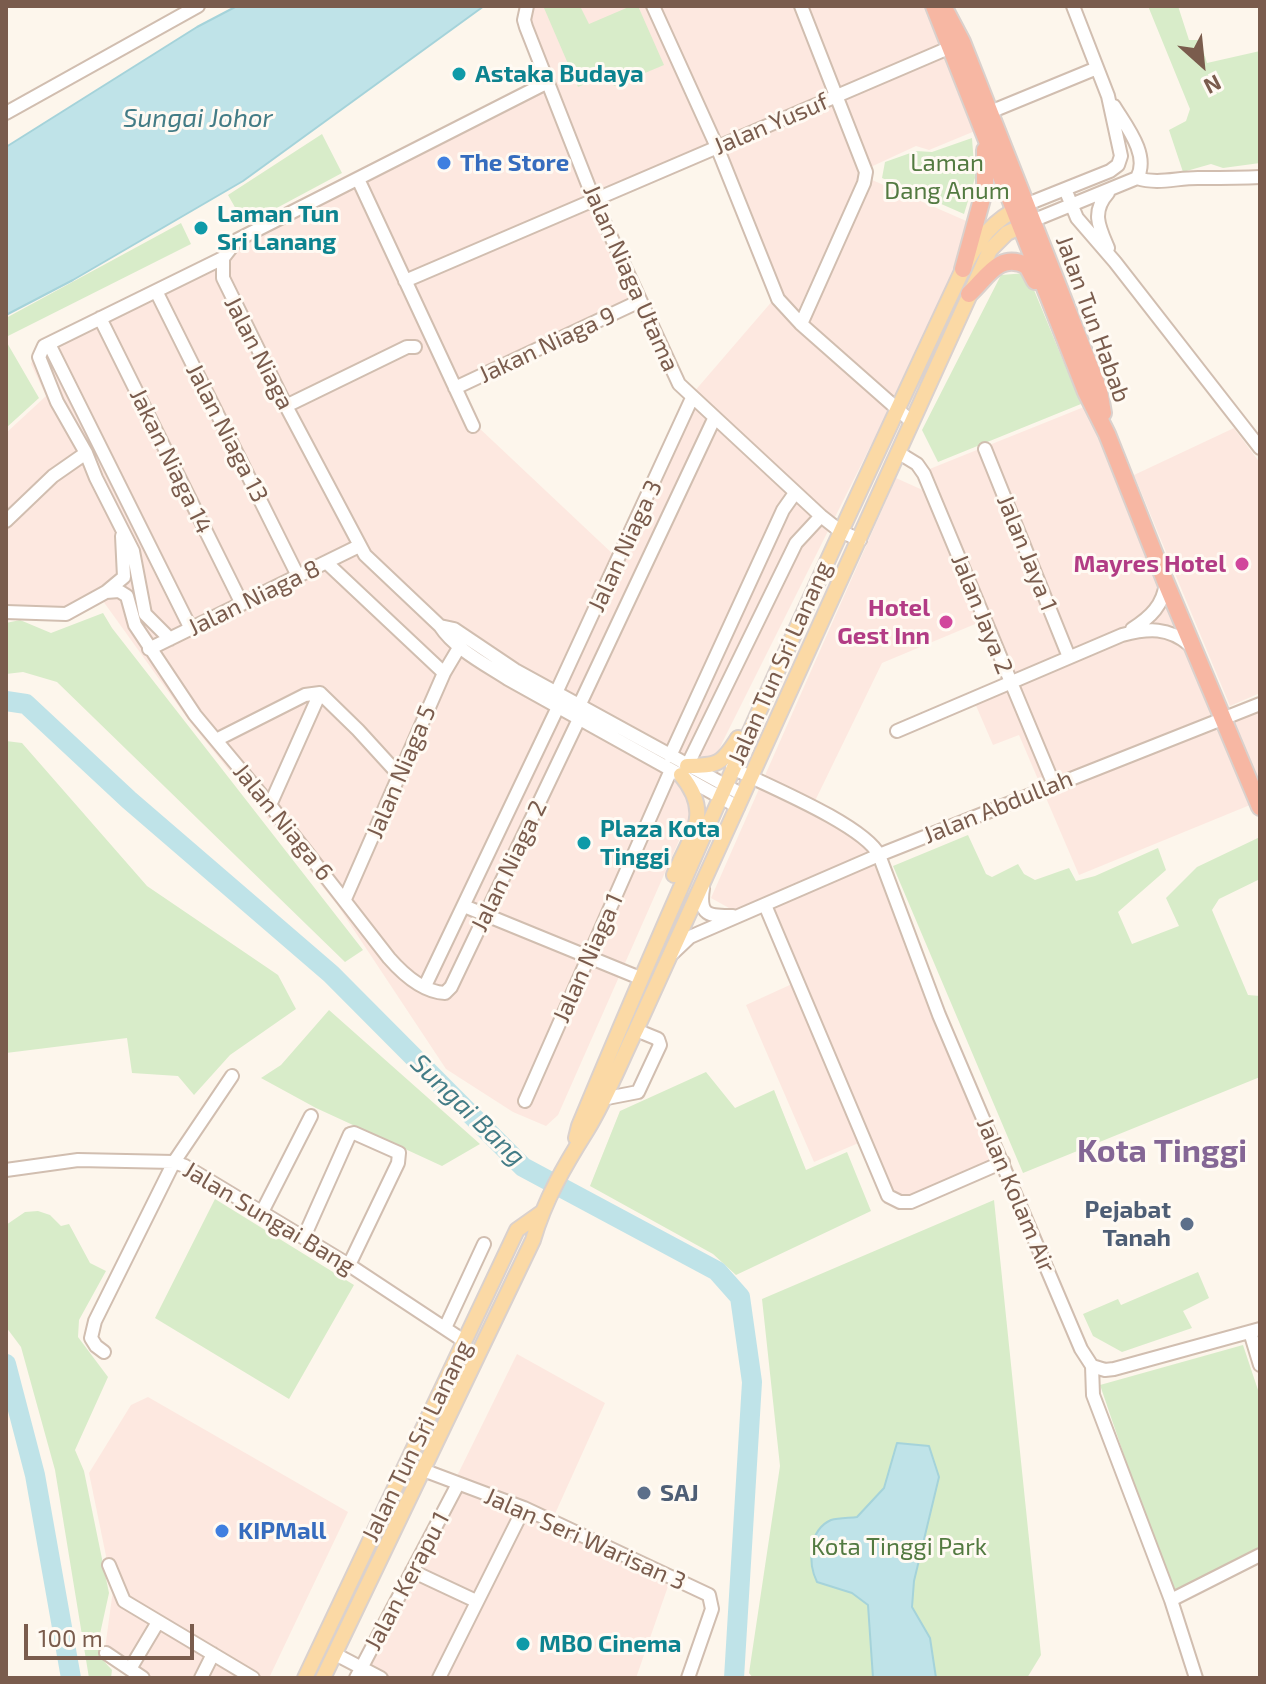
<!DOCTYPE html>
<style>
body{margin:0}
#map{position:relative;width:1266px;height:1684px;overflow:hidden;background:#fdf6ec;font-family:"Exo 2",sans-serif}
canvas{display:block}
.frame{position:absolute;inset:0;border:8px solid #7a5c4d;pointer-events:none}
.north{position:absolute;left:1162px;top:24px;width:80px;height:80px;-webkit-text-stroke:6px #fffaf3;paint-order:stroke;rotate:153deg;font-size:22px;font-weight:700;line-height:32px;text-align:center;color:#7a5c4d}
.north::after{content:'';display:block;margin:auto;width:28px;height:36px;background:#7a5c4d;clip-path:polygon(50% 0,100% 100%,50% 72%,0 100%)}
.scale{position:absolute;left:24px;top:1624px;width:170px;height:36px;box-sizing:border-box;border:4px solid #7a5c4d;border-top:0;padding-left:10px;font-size:24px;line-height:28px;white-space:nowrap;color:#7a5c4d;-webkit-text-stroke:6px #fffaf3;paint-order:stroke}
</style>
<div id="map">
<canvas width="1266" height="1684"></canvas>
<div class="frame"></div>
<div class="north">N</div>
<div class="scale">100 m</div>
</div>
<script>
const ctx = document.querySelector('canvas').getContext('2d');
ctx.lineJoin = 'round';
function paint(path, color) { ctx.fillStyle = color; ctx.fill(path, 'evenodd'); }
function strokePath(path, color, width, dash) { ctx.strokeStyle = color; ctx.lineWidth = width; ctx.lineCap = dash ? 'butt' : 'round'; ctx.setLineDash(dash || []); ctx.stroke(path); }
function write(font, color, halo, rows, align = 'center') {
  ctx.font = font + ' "Exo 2",sans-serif'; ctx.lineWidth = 6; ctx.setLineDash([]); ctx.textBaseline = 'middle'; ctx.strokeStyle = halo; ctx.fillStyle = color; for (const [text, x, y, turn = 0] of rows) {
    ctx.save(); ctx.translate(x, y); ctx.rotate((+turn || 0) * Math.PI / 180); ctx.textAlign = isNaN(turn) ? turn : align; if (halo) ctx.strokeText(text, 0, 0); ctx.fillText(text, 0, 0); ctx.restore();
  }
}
paint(new Path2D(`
 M533 6H927L975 131 929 150 916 146 862 171 797 313 781 296 715 154 600 202 530 27 528 14Z
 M546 91 638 307 461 390 477 426 615 556 687 400 774 299 796 324 863 176 971 223 960 258 894 399 723 741 558 1115 546 1126 513 1112 446 1069 338 906 190 722 103 601 64 619 6 618V433L46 396 31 364 35 351 41 343Z
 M1084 407 1100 437 1173 622 1250 805 1079 875 1019 735 993 745 971 694 1012 677 927 470Z
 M1234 428 1260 463V693L1230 706 1134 475Z
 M896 478 927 492 980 622 882 663 814 803 869 834 879 845 945 1018 1004 1156 906 1198 891 1192 868 1139 814 1162 746 1005 792 984 759 903 738 913 711 898Z
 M1260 709V784L1234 721Z
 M517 1354 605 1403 554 1516 673 1572 636 1678H351L456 1478Z
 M148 1397 348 1512 269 1678H135L104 1656 113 1590 89 1473 131 1405Z`), '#fde8e0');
paint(new Path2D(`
 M548 6H580L589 24 631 6H638L664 65 614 86 609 74 578 87 544 8Z
 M1148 6H1178L1189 40H1200L1207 63 1260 51V163L1223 168 1211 164 1183 172 1169 130 1186 121 1190 109Z
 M322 134 342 173 245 225 228 195Z
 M972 138 975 178 964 214 882 178 885 162 916 151 932 152Z
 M181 223 191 244 8 336 6 318Z
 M1027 273 1081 404 938 462 922 430 1001 275Z
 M6 341 39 398 6 428Z
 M103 613 112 628 363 950 345 962 57 682 23 672 6 674V623L20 620 51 633Z
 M6 741 22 743 147 886 278 975 296 1009 230 1055 194 1095 178 1076 132 1073 127 1038 6 1053Z
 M968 835 986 874 992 877 1018 864 1024 874 1035 880 1069 868 1076 881 1095 876 1158 848 1166 870 1118 912 1132 944 1179 926 1166 898 1197 867 1260 837V879L1219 899 1212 910 1248 995 1260 996V1077L1023 1173 893 866Z
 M329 1010 480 1144 442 1166 316 1108 261 1078 281 1065Z
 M706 1072 735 1108 774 1090 806 1170 847 1152 871 1211 736 1275 713 1254 590 1186 620 1111Z
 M215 1199 354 1285 289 1399 155 1318Z
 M994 1200 1041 1655 1027 1678H753L749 1673 780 1466 762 1299Z
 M38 1211 50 1215 61 1226 69 1224 90 1263 106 1271 79 1320 78 1337 108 1377 75 1450 84 1471 109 1593 98 1643 100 1657 112 1670 111 1678H89L55 1470 21 1347 6 1327V1225L25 1212Z
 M1198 1272 1209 1298 1183 1311 1192 1328 1122 1352 1093 1336 1083 1314 1118 1299 1121 1305Z
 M1243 1345 1260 1396V1549L1178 1591 1169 1587 1100 1385Z`), '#d8ecc9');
const water = new Path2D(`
 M237 6H484L243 181 73 280 6 315V147L197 27Z
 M897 1443 929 1446 939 1477 914 1581 912 1607 930 1638 936 1678H873L868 1605 852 1593 817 1582C808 1564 808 1530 831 1520 839 1518 850 1518 857 1517L884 1488Z`);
paint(water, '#bfe3e8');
strokePath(water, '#a5d3da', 2);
strokePath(new Path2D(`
 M6 701 26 704 129 800 331 974 523 1167 717 1271 740 1297 752 1382 734 1678
 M6 1364 35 1475 71 1678`), '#bfe3e8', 20);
const minor = new Path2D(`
 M527 6 524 20 526 27 594 200 679 384 821 516 840 531 860 540
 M653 6 717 147 778 299 801 324 912 422
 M801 6 866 172 864 183 801 324
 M548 82 237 240 223 258V278L286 406 365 555 440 626C455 649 485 664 508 679L738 807
 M990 112 1097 68
 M6 113 198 6
 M1137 178C1159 185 1179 177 1201 178 1221 178 1240 178 1260 177
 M358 179 473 426
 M1065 189 1077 218 1115 262 1260 448
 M1108 193C1091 212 1099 227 1108 248
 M1025 205 1110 171 1118 165 1121 156 1108 96 1073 6
 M1032 221 1137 178C1150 155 1126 126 1114 106
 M405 281 958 44
 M156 291 298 576
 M100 318 242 604
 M49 344 191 629
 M455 388 640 301
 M286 406 407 347H415
 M985 449 1069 657
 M899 453 917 464 924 474 1054 785
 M6 521 53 476 86 453
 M327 563 444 673
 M106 592 119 591 127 596 135 625 195 715 270 805 389 958C403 974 423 992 445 993L451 987 579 719
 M6 612 66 614 106 592 124 577 122 536
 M440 626 454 629 515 670 743 795
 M1132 629C1151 617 1163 605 1166 583
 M170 639 145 614 133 551 96 478 86 453 57 402 39 357 44 346 223 258
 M149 649 359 546
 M556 693 692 398
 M579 706 714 419
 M897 731 1122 635C1149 628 1168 627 1190 645
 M216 740 305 695 320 693 358 730 400 776
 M670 756 783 510 795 493
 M687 766 796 543 821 516
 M732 768C766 785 864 825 879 855L939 1015 1081 1349 1092 1366 1093 1395 1171 1600 1196 1678
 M270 805 320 693
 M703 888C699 916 708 916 733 916
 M345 899 444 673 460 646
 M765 905 888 1196 900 1202H911L1003 1162
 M464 906 640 978
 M672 954 690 937 699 933 879 855 1260 704
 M425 986 558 707
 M602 1099 638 1092 660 1045 658 1039 636 1030
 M525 1101 671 770
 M6 1170 78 1160 174 1162 185 1166 349 1265 464 1341
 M262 1212 311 1116
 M304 1237 350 1134 354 1133 399 1153 398 1163 349 1265
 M445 1328 484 1244
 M1250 1332 1260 1365
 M104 1352 96 1346 91 1338 95 1321 174 1162 232 1076
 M1092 1366 1105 1370 1114 1369 1260 1329
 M423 1470 524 1508 709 1595 712 1609 688 1678
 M109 1565 124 1601 253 1678
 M412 1571 476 1601
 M1171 1600 1260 1555
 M106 1653 143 1678
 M335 1654 381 1678
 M130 1669 158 1622
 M201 1678 213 1654
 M356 1678 458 1484
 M439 1678 524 1508`);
const major = new Path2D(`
 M687 766C718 766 722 764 738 738
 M674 875C691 834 713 814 681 775
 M576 1138 579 1126C699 837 830 553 963 269 980 238 991 221 1024 205
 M305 1678 517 1230 541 1213
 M323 1678 533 1240C545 1199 565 1165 587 1130 606 1099 620 1063 636 1030L990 250 1007 233 1031 222`);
const highway = new Path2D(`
 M934 6 1086 392 1107 434 1166 583 1260 807
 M943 6 962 42 1099 390 1103 413
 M963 269 985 188V150
 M969 294C987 278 999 251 1027 266L1035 281`);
strokePath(minor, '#d1beb0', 16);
strokePath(major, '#dad1cd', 18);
strokePath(highway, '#dad1cd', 20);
strokePath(minor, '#fff', 12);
strokePath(major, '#fbd9a5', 14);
strokePath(highway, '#f7b7a3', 16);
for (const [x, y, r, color] of [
 [459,74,8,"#0f9aa8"],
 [444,163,8,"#3f7fe0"],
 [201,228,8,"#0f9aa8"],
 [1242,564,8,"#d1479c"],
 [946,622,8,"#d1479c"],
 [584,843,8,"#0f9aa8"],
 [1187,1224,8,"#5c6f8a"],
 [644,1493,8,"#5c6f8a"],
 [222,1531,8,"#3f7fe0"],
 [523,1644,8,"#0f9aa8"]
]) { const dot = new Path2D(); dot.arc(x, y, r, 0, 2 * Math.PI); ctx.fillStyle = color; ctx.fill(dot); strokePath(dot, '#fffaf3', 3); }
write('bold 24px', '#0d838f', '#fffaf3', [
 ["Astaka Budaya",475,74],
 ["Laman Tun",217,214],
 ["Sri Lanang",217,242],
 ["Plaza Kota",600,829],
 ["Tinggi",600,857],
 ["MBO Cinema",539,1644]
], 'left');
write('24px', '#7a5c4d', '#fffaf3', [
 ["Jalan Yusuf",771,124,-23],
 ["Jalan Niaga Utama",631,278,66],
 ["Jalan Tun Habab",1093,319,70],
 ["Jakan Niaga 9",547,345,-25],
 ["Jalan Niaga",259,353,63],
 ["Jalan Niaga 13",227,433,63],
 ["Jakan Niaga 14",171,461,64],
 ["Jalan Niaga 3",625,546,-65],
 ["Jalan Jaya 1",1027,553,68],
 ["Jalan Niaga 8",254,598,-26],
 ["Jalan Jaya 2",982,614,68],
 ["Jalan Tun Sri Lanang",780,663,-66],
 ["Jalan Niaga 5",401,772,-67],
 ["Jalan Abdullah",998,807,-22],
 ["Jalan Niaga 6",283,822,51],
 ["Jalan Niaga 2",509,866,-64],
 ["Jalan Niaga 1",588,958,-66],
 ["Jalan Kolam Air",1016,1195,67],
 ["Jalan Sungai Bang",269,1218,31],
 ["Jalan Tun Sri Lanang",417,1441,-64],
 ["Jalan Seri Warisan 3",585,1539,24],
 ["Jalan Kerapu 1",407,1581,-62]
]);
write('bold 24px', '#366cbe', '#fffaf3', [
 ["The Store",460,163],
 ["KIPMall",238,1531]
], 'left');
write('24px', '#537a41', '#fffaf3', [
 ["Laman",947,163],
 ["Dang Anum",947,191],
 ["Kota Tinggi Park",899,1547]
]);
write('bold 24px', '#b23c85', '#fffaf3', [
 ["Mayres Hotel",1226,564],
 ["Hotel",930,608],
 ["Gest Inn",930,636]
], 'right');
write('bold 24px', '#4e5e75', '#fffaf3', [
 ["Pejabat",1171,1210],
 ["Tanah",1171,1238],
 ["SAJ",660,1493,"left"]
], 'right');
write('italic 26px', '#437c86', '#fffaf3', [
 ["Sungai Johor",198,118],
 ["Sungai Bang",468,1110,44]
]);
write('bold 32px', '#846695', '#fffaf3', [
 ["Kota Tinggi",1162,1151]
]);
</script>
